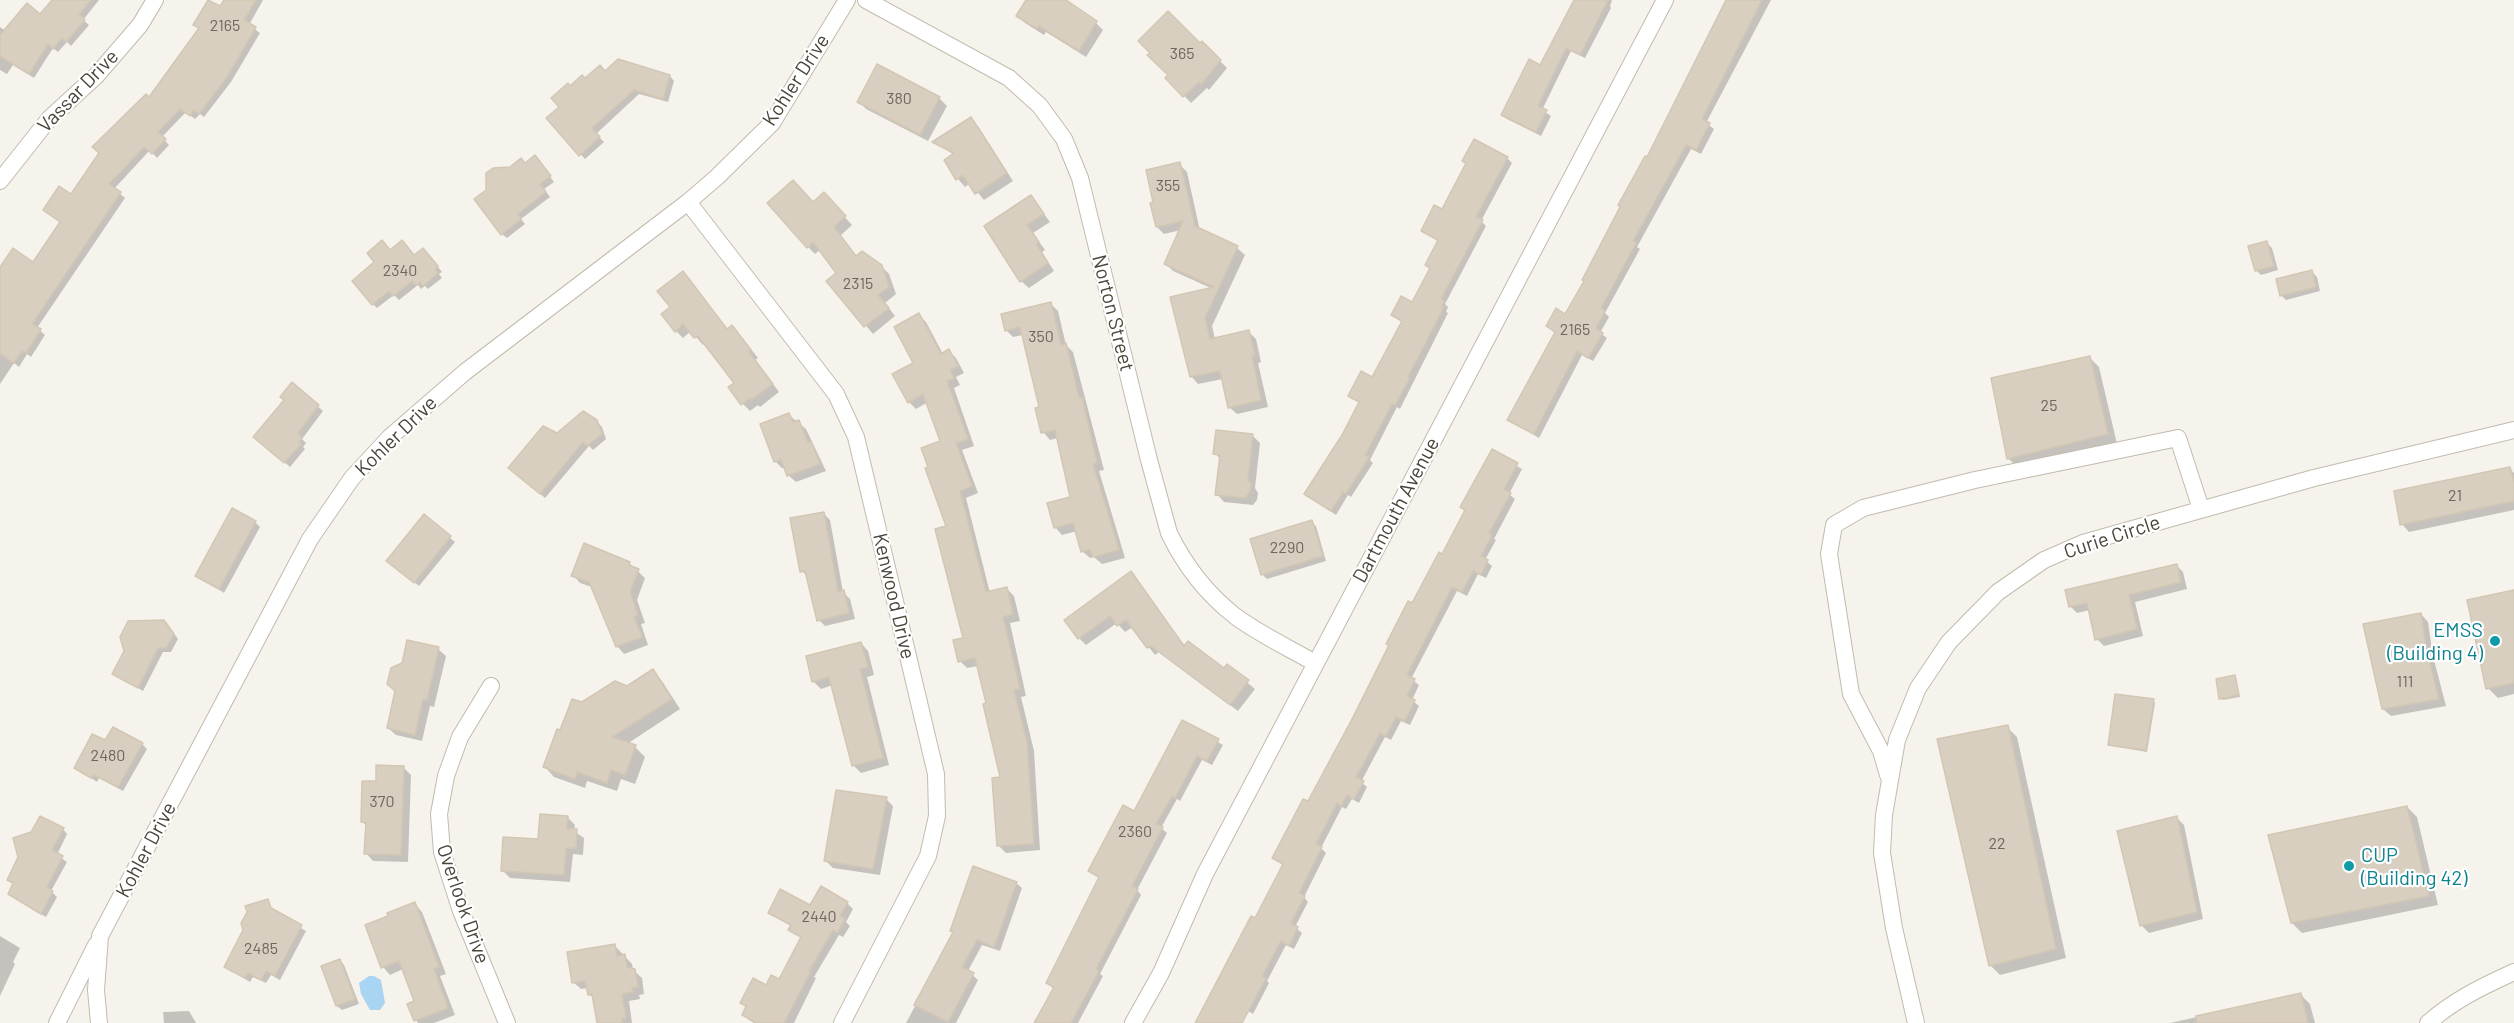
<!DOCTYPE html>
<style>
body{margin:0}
canvas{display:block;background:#f6f3ec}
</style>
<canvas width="2514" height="1023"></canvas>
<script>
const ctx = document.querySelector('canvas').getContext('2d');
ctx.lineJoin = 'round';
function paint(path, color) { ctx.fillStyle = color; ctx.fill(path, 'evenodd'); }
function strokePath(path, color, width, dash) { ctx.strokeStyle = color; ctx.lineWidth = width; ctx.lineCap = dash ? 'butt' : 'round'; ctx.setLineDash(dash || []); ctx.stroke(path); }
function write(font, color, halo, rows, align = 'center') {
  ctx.font = font + ' Barlow,sans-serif'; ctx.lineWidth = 4.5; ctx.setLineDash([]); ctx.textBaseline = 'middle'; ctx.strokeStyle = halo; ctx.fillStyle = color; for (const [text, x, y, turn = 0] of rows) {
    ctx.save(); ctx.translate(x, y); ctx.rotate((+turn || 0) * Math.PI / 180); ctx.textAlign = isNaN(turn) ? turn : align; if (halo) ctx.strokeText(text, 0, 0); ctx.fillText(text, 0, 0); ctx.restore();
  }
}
paint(new Path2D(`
 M369 976H374L381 980 385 1003 380 1010H370L361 994 359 983Z`), '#a9d4f2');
paint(new Path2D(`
 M54 0H99L83 20 89 25 71 46 67 42 58 52 53 48 34 78 13 65 7 74 0 70V27L6 31 40 16Z
 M225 0H263L249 25 260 33 231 82 204 117 200 114 195 119 186 112 162 137 169 145 157 158 150 150 114 189 125 198 37 328 45 335 31 357 27 354 19 367 14 363 0 384V270L34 264 61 223 45 210 71 196 150 100 200 30 195 24 220 8Z
 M1028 0H1062L1096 23 1103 30 1086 57 1046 32 1044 35 1025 23 1018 16Z
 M1576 0H1612L1610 6 1611 8 1585 58 1571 51 1542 110 1551 116 1541 136 1507 119 1502 114 1541 67Z
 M1727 0H1771L1706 123 1714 129 1701 154 1691 149 1637 247 1640 249 1605 313 1609 317 1600 333 1607 338 1593 361 1582 355 1539 438 1509 420 1556 333 1548 326 1566 316 1585 281Z
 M1202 43 1227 68 1209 90 1207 88 1191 103 1167 78 1170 75 1152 53 1200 45Z
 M619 61 670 76 674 81 668 102 639 94 596 134 604 142 585 159 548 119 561 107 570 87 605 73Z
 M878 66 939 98 947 106 928 141 866 109 859 101Z
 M970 119 978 126 1013 181 984 200 970 183 965 187 958 179 946 160 954 155 935 142Z
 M1507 158 1512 163 1481 221 1486 226 1445 304 1448 307 1446 312 1448 313 1400 409 1397 407 1370 460 1373 463 1351 497 1348 495 1336 515 1306 494 1344 436 1360 403 1350 396 1373 379 1403 323 1392 315 1413 304 1431 269 1439 242 1422 231Z
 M539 162 554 182 544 189 550 197 521 219 525 224 507 238 502 234 525 165Z
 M1179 164 1187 172 1200 231 1237 248 1245 255 1212 326 1215 339 1249 332 1256 339 1261 362 1258 363 1268 407 1237 414 1229 407 1223 379 1198 384 1191 376 1172 298 1213 289 1173 271 1166 264 1181 230 1164 234 1157 227 1155 203Z
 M1031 197 1050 222 1033 233 1045 250 1042 252 1054 271 1029 288 1021 281 986 226Z
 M831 202 852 225 840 236 857 257 881 266 889 274 896 294 885 303 895 316 873 334 828 281 838 273 820 250 815 254 808 247 813 204Z
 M2267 243 2272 248 2278 270 2261 275 2256 270Z
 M390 251 415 257 428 254 442 272 439 274 442 278 428 289 425 286 421 289 418 285 399 300 394 295 377 308 373 304Z
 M2312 272 2317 277 2320 291 2286 300 2281 295Z
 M690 281 728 330 732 327 739 334 758 358 755 360 779 392 760 407 758 405 750 411 743 404 736 383 705 343 703 345 691 331 683 338 676 331 672 307Z
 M1051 304 1058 311 1066 345 1073 352 1104 470 1099 471 1125 558 1102 564 1094 557 1090 558 1082 551 1077 531 1062 535 1055 527 1072 498 1058 438 1050 440 1043 432 1041 408 1023 335 1013 337 1006 330Z
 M919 315 926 322 943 354 949 351 956 358 964 373 956 377 960 385 954 388 974 446 962 450 978 493 966 498 990 593 1007 589 1014 596 1020 621 1010 623 1026 696 1021 697 1034 751 1040 850 1006 853 999 846 1002 778 988 705 978 666 967 668 960 661 965 639 948 527 942 442 928 402 916 409 909 402Z
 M2089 357 2099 367 2117 444 2018 468 2008 458Z
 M292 384 323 411 302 439 306 443 303 447 305 449 290 467 260 441 286 401Z
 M789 415 806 429 826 471 796 482 788 475 785 468H782L775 461Z
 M596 421 602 427 606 439 593 450 589 446 545 498 515 472 557 435Z
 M1253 436 1260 443 1255 488 1258 493 1257 500 1253 505 1224 502 1217 494 1221 460 1215 453Z
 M1492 451 1522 469 1509 494 1515 499 1494 539 1496 540 1485 560 1492 566 1486 578 1478 574 1467 596 1457 591 1411 679 1419 685 1412 700 1419 706 1410 725 1401 721 1391 740 1385 737 1361 782 1367 787 1359 803 1352 799 1346 809 1342 807 1321 848 1326 853 1304 897 1308 902 1295 927 1302 933 1294 949 1286 945 1267 981 1269 983 1253 1014 1245 1009 1238 1023H1196L1284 866 1273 858 1308 803 1412 605 1442 556 1467 511Z
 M2510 469 2514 473V510L2409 532 2402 524Z
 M823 513 830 520 843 592 850 599 855 619 825 626 819 620 808 577 802 571Z
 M424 516 455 542 419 586 393 565Z
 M255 522 260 527 224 593 197 575Z
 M1311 522 1316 526 1326 561 1267 579 1262 574Z
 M629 563 645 578 637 600 645 623 641 624 648 645 624 654 617 646 592 587 580 583 573 575Z
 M2176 565 2183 572 2187 589 2135 602 2143 636 2104 646 2097 639 2090 610 2077 613 2070 606Z
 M1131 573 1185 647 1224 670 1227 666 1255 689 1238 711 1159 652 1155 655 1133 627 1125 632 1117 623 1086 645 1079 638Z
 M2514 591V694L2498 698 2488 688Z
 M2421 614 2428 622 2433 656 2446 706 2391 716 2383 709Z
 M168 626 178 639 171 652H163L143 691 114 674Z
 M861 643 868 651 874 675 867 677 889 765 861 773 853 765 833 685 821 689 813 681Z
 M438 649 446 656 434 707 430 706 422 741 396 735 388 728Z
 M652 671 662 681 680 709 627 744 635 747 645 757 635 784 621 779 617 791 587 781 585 788 554 777 545 767 561 732 582 704 627 688Z
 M2234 677 2240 697 2223 700 2221 698Z
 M2153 701 2155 703 2147 752 2111 746 2109 744Z
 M1183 722 1223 745 1212 765 1202 760 1180 801 1177 799 1161 828 1167 833 1137 890 1141 895 1100 974 1103 976 1078 1023H1036L1054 989 1047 983 1100 879 1090 871 1135 813Z
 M2007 727 2017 737 2066 958 2000 975 1990 965Z
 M106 742 142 744 147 749 123 791 99 778 97 782 76 768Z
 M404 768 411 775 408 862 373 861 366 853 367 826 362 822 377 783Z
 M886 799 893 806 880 875 833 868 826 861Z
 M2407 807 2417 817 2438 905 2302 933 2292 923Z
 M567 817 575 825 574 831 584 838 583 855 573 854 570 882 510 878 502 870Z
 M2177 818 2184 825 2203 919 2149 933 2141 925Z
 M63 829 67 834 57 855 67 862 51 891 57 897 46 917 14 898 9 893 14 885 8 880Z
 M1016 883 1022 888 1000 951 982 945 968 971 978 980 956 1023H906L954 933 952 931Z
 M267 901 274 912 306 931 280 980 271 975 266 983 253 977 250 982 226 967Z
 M847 903 853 909 846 922 850 926 843 937 839 935 814 977 816 978 794 1023H754L749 1020 744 1015 747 1008 742 1003 779 981 802 938 790 929 792 927 769 912Z
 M415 904 422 912 446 974 440 976 455 1015 434 1023H418L416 1020V1002L403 969 390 975 383 967 390 917Z
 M0 936 20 948 13 962 15 964 0 996Z
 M615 946 632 964 633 970 642 978 644 994 639 995 640 999 629 1001 632 1023H598L595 1000 589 994 588 988 581 989 573 982Z
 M340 960 344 965 359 1004 342 1010 337 1006 323 967Z
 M2300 994 2310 1004 2315 1023H2170Z
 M189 1011 196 1023H164L163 1012Z`), '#0003');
const building = new Path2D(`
 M52 0H91L79 14 85 20 66 42 62 38 53 49 48 44 29 74 0 56V35L27 3 40 14Z
 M208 0 220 6 224 0H256L244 20 256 27 227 77 199 114 194 110 190 116 180 109 158 132 166 139 152 154 144 147 109 184 121 192 32 324 41 329 26 353 22 351 14 363 0 354V267L13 248 33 262 60 222 43 210 59 186 71 194 99 153 92 147 146 94 149 97 199 28 193 25Z
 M1026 0H1066L1097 21 1079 51 1039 26 1037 29 1016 16Z
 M1574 0H1608L1580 55 1566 48 1538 106 1547 110 1536 132 1501 115 1529 59 1540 65Z
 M1726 0H1762L1702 119 1710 123 1696 150 1686 145 1633 241 1636 243 1601 308 1605 311 1596 328 1603 333 1588 358 1577 351 1534 434 1507 420 1555 332 1546 326 1556 308 1565 314 1584 281 1582 280 1620 207 1618 205 1645 156 1647 157Z
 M1168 11 1200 43 1202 41 1221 60 1201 84 1199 82 1183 97 1165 78 1168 75 1147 55 1150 53 1138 41Z
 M618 59 670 75 663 99 634 90 592 128 600 137 579 156 546 118 559 107 551 98 568 83 570 86 582 75 585 78 600 65 605 71Z
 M877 64 940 97 920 135 857 102Z
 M971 117 1007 173 975 194 963 175 956 180 944 160 954 153 932 142Z
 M1474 139 1508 157 1476 217 1483 220 1441 299 1444 301 1442 307H1444L1408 377 1410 378 1395 405 1392 404 1365 455 1369 457 1346 494 1343 492 1331 511 1304 494 1342 435 1359 402 1348 396 1361 371 1372 377 1402 321 1391 315 1401 296 1412 302 1430 268 1425 265 1438 240 1421 231 1434 205 1442 209 1466 163 1462 161Z
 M535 155 551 176 540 184 546 192 518 214 521 219 501 235 474 199 486 190V173L493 168 510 167 521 158 525 163Z
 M1180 162 1195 226 1238 246 1205 318 1210 339 1249 330 1255 355 1252 356 1261 400 1228 408 1220 371 1190 377 1170 297 1214 287 1164 264 1183 221 1156 227 1150 203 1153 202 1146 170Z
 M793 180 813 202 824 192 846 216 834 227 856 256 862 251 882 265 889 287 878 295 889 308 864 327 826 281 836 273 813 242 807 248 767 203Z
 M1031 195 1044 214 1027 225 1039 242 1036 244 1048 263 1020 282 984 226Z
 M382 240 390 250 402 240 414 255 423 248 438 266 435 269 438 273 423 286 420 282 416 285 412 281 393 296 389 291 372 305 352 281 374 262 367 253Z
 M2267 241 2274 266 2255 271 2248 246Z
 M2312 270 2316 287 2280 296 2276 279Z
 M683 271 727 329 732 325 751 350 749 352 773 384 751 400 750 398 741 405 728 387 734 383 698 336 694 338 683 324 675 332 661 314 670 307 657 291Z
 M1051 302 1061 345 1066 343 1079 398 1082 397 1097 463 1093 464 1119 550 1093 557 1090 549 1081 552 1073 523 1054 528 1047 503 1070 497 1055 430 1041 433 1035 408 1039 407 1020 327 1005 331 1001 314Z
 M919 313 941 354 949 349 958 366 950 370 954 378 947 381 968 439 956 443 972 486 960 491 986 592 1007 587 1013 614 1003 617 1020 689 1014 690 1027 742 1034 844 997 846 992 778 1000 777 983 704 986 703 975 658 958 662 953 640 963 638 935 529 946 526 925 468 928 467 921 448 940 441 923 394 908 403 892 374 913 363 894 327Z
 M2090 356 2108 434 2007 459 1991 378Z
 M292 382 319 405 298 433 302 438 299 442 301 444 284 463 253 437 284 400 280 397Z
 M583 411 597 420 602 434 587 446 583 442 540 494 508 468 543 426 557 433Z
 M789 413 793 422 799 420 808 443 811 441 820 464 787 476 781 459 774 462 760 424Z
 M1216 430 1253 434 1248 480 1251 484 1250 492 1245 498 1215 495 1220 455 1213 454Z
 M1492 449 1518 463 1504 489 1511 493 1489 533 1492 535 1481 556 1488 560 1481 575 1473 571 1462 592 1452 587 1407 675 1415 679 1407 696 1415 700 1405 721 1396 717 1386 736 1380 733 1356 777 1364 781 1354 799 1347 795 1341 806 1337 803 1316 844 1322 847 1299 893 1305 896 1291 923 1298 927 1289 946 1281 941 1262 976 1266 978 1242 1023H1195L1251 916 1255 918 1283 864 1272 858 1303 799 1308 801 1352 719 1389 645 1386 644 1408 601 1412 603 1439 552 1442 554 1465 510 1460 507Z
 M2510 467 2514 482V501L2400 525 2394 491Z
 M232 508 256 521 219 589 195 576Z
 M824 512 838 592 844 590 849 613 817 621 805 571 800 572 790 518Z
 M424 514 451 536 414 583 386 561Z
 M1312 520 1323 556 1261 575 1250 539Z
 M584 543 630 562 629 565 639 569 630 592 638 615 634 617 642 637 616 647 589 582 571 576Z
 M2177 564 2181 582 2129 595 2137 629 2095 640 2087 603 2069 607 2065 590Z
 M1131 571 1184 646 1188 641 1224 668 1227 664 1249 680 1230 705 1151 646 1147 648 1126 620 1117 626 1110 616 1078 639 1064 620Z
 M2514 590V683L2486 689 2467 600Z
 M2421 613 2426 648 2439 699 2382 709 2363 624Z
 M164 620 174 634 166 648H158L138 688 112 674 124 651 120 637 128 621Z
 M407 640 439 647 427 700 423 699 415 735 387 728 395 691 387 684 391 668 402 663Z
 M861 642 868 667 860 669 883 758 852 766 829 677 812 682 806 656Z
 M653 669 672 699 612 737 636 745 625 775 611 770 607 783 577 772 575 779 543 767 557 729 560 730 572 699 582 702 615 681 627 686Z
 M2235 675 2239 695 2219 699 2216 679Z
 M2115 694 2154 699 2146 750 2108 745Z
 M1182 720 1219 739 1207 761 1197 756 1175 798 1172 796 1156 824 1163 827 1132 886 1138 889 1096 969 1099 971 1071 1023H1034L1054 987 1046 983 1099 877 1088 871 1123 805 1134 811Z
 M2008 725 2056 949 1989 966 1937 739Z
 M113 727 143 743 118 787 94 775 91 778 74 768 92 734 105 740Z
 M376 765 404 766 401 855 364 854 366 822H361L362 781H376Z
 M836 790 887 797 873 869 824 861Z
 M2407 806 2429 896 2291 923 2268 835Z
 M540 814 568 816 567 829H577L576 848H566L564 875 501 871 503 837 538 839Z
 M40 816 64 828 52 850 63 856 47 887 53 891 41 914 8 894 13 883 7 880 18 857 13 838 31 832Z
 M2177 816 2197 912 2140 926 2117 831Z
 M973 866 1017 882 994 947 977 940 962 967 974 973 948 1022 914 1005 953 932 950 931Z
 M821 886 848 902 840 916 845 919 837 933 833 930 809 971H811L784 1023H757L742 1015 746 1006 740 1003 753 978 766 985 771 975 779 979 801 937 788 930 791 925 768 913 780 889 810 905Z
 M268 899 271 908 302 925 275 976 266 971 261 980 248 973 245 978 224 967 243 930 241 923 247 912 245 906Z
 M415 902 439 967 434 969 448 1008 414 1021 407 1004 414 1001 399 961 381 968 365 925 388 916 387 913Z
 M615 944 617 956 625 954 627 967 635 969 638 987 632 988 633 992 622 994 626 1018H622V1023H597L592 994 588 995 585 981 572 983 567 952Z
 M340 959 355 999 336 1006 321 966Z
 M2301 993 2308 1023H2197L2196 1016Z`);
paint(building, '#d8cfc1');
strokePath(building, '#d3c7b4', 1.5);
const minor = new Path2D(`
 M866 0 1009 78 1040 106 1064 139 1080 178 1149 460 1169 533C1184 564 1207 594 1235 616 1259 634 1289 648 1315 663
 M0 181 49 119 96 76 140 25 155 0
 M688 202 836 394 856 437 936 774 937 816 928 856 842 1023
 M491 686 460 737 446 776 439 814 442 852 461 911 507 1023
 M1888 775 1881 751 1851 694 1829 554 1834 525 1863 508 1975 480 2178 438 2201 509
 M57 1023 96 945
 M99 1023 96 990 100 936 310 539 352 478 390 437 465 372 688 202 717 177 772 123 847 0
 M1133 1023 1161 973 1205 874 1665 0
 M1916 1023 1894 928 1882 853 1884 815 1897 740 1918 688 1949 642 1998 592 2044 560 2083 543 2314 478 2514 430
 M2428 1023C2454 1000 2483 986 2514 972`);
strokePath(minor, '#c2bbae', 18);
strokePath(minor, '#fff', 16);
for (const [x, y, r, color] of [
 [2495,641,6,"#0f9aa8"],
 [2349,866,6,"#0f9aa8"]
]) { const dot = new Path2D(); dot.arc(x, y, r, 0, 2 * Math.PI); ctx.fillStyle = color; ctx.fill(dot); strokePath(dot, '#fff', 2); }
write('16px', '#6e675b', null, [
 ["2165",225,26],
 ["365",1182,54],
 ["380",899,99],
 ["355",1168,186],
 ["2340",400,271],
 ["2315",858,284],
 ["2165",1575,330],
 ["350",1041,337],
 ["25",2049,406],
 ["21",2455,496],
 ["2290",1287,548],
 ["111",2405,682],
 ["2480",108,756],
 ["370",382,802],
 ["2360",1135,832],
 ["22",1997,844],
 ["2440",819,917],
 ["2485",261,949]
]);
write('20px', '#4b4439', '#fff', [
 ["Kohler Drive",796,80,-57],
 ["Vassar Drive",78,91,-46],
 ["Norton Street",1113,313,76],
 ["Kohler Drive",396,436,-44],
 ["Dartmouth Avenue",1396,510,-62],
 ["Curie Circle",2112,537,-18],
 ["Kenwood Drive",894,596,77],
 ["Kohler Drive",146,850,-62],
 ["Overlook Drive",463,904,71]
]);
write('20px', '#0d838f', '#fff', [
 ["EMSS",2483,630],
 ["(Building 4)",2483,653],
 ["CUP",2361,855,"left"],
 ["(Building 42)",2361,878,"left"]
], 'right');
</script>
